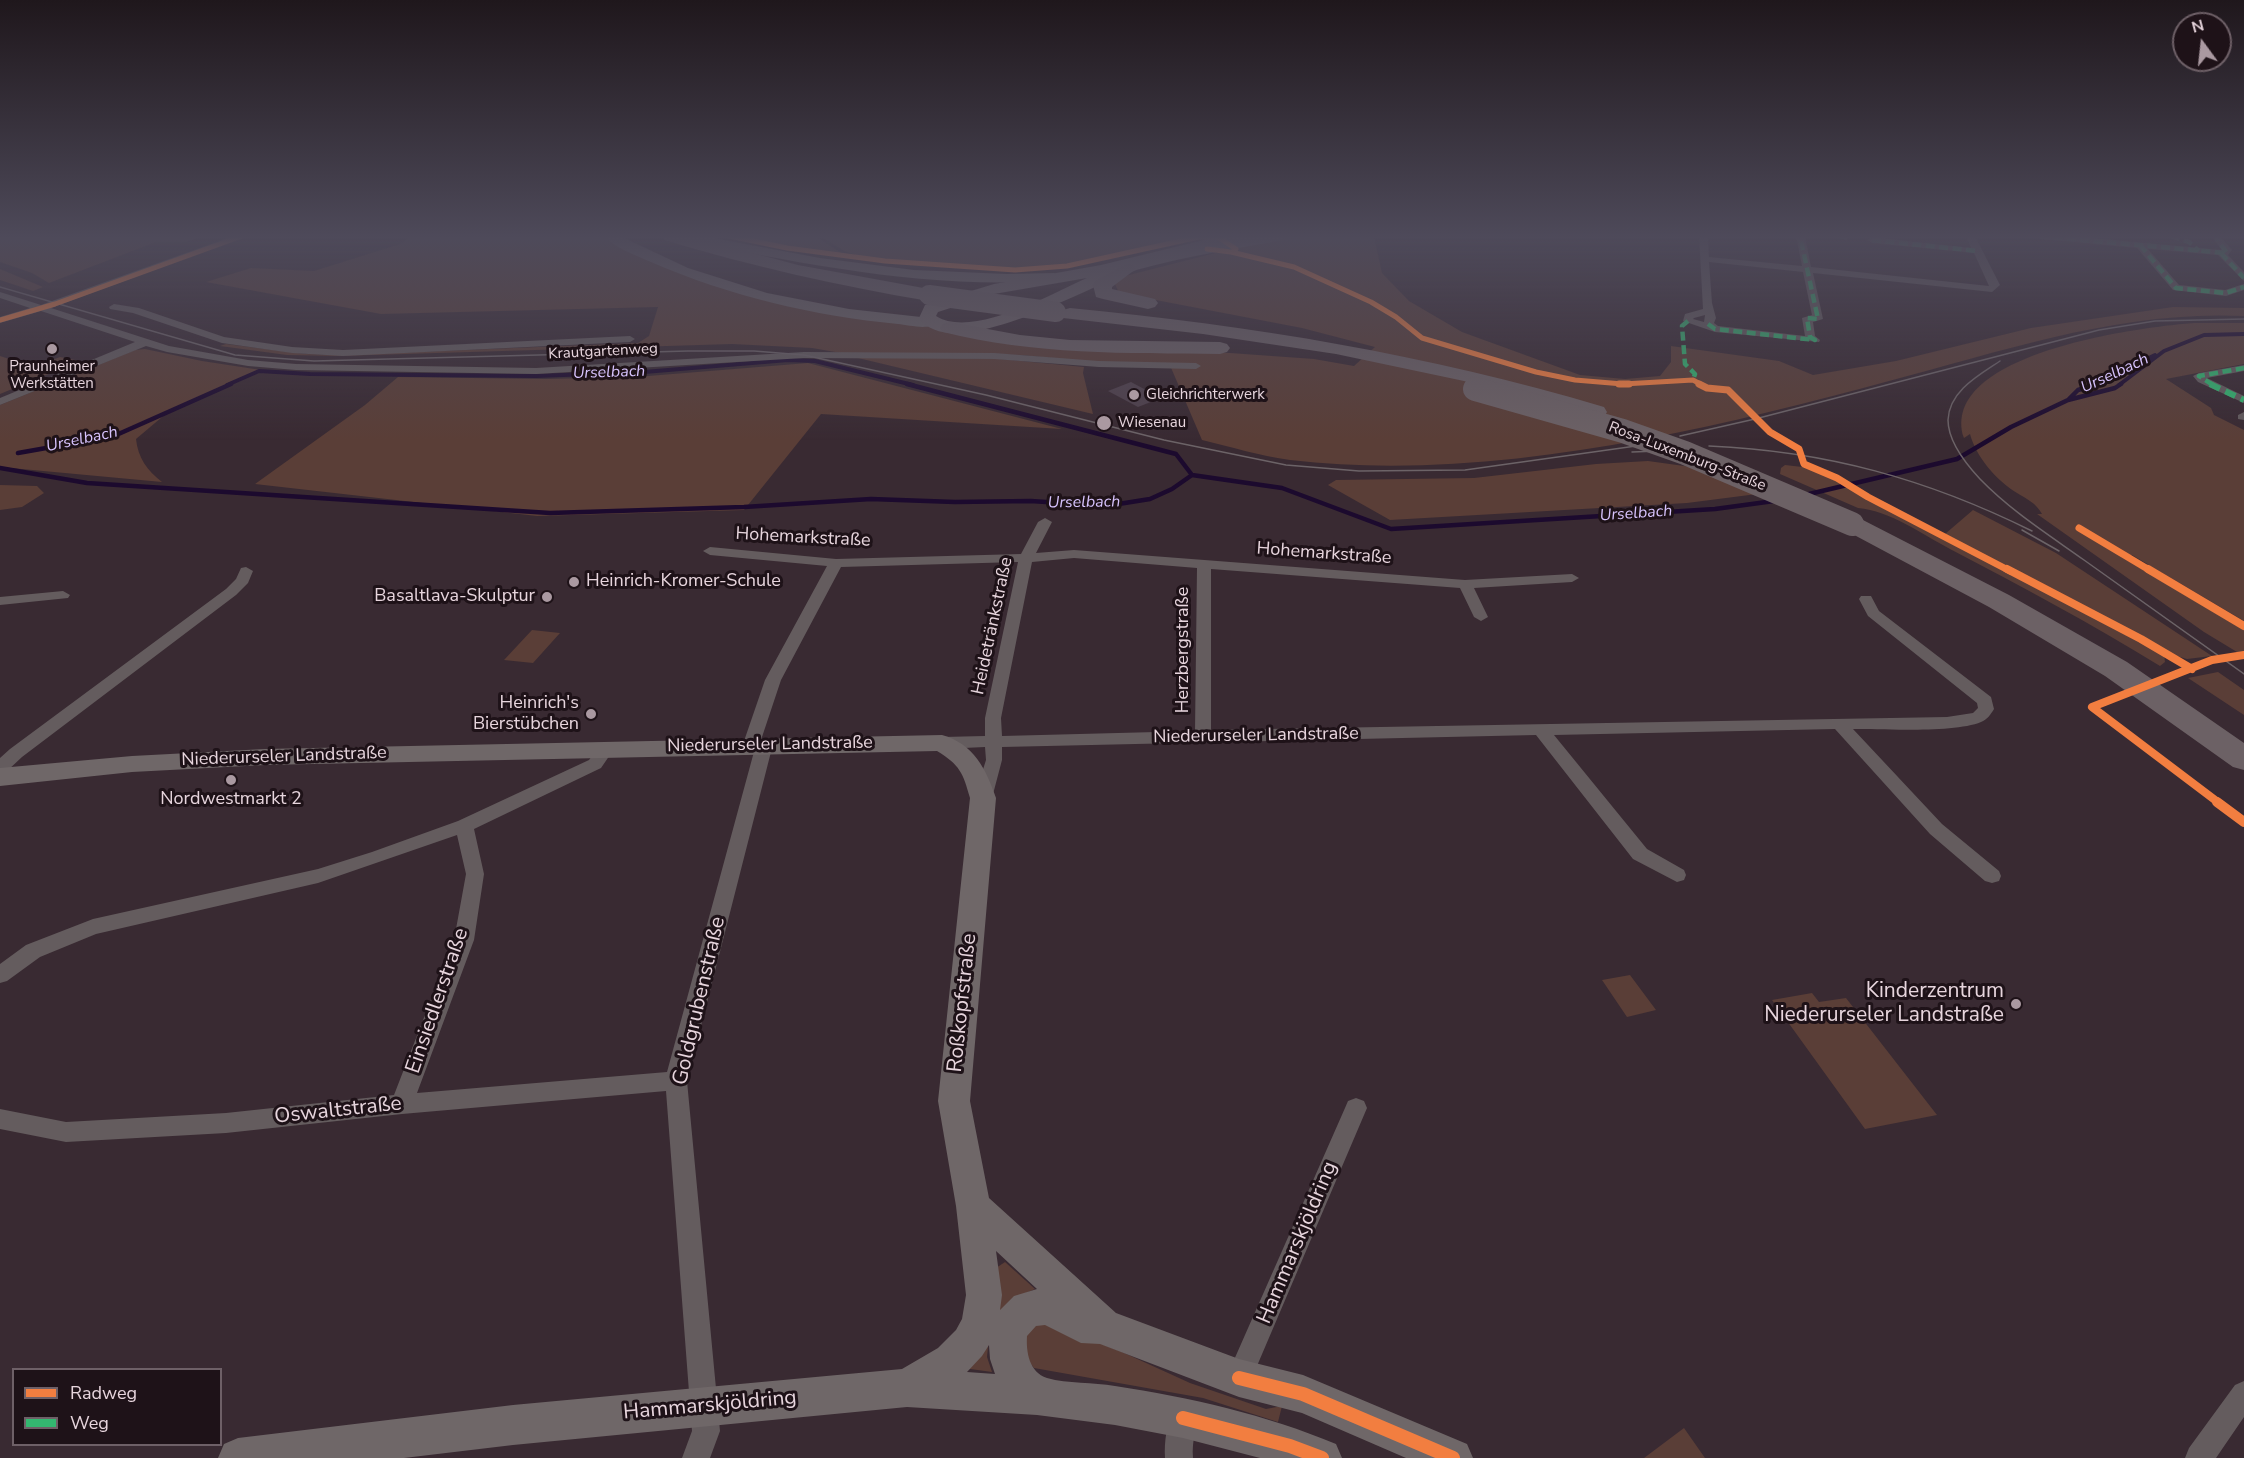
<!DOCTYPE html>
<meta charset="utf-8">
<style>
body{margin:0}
#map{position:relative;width:2244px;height:1458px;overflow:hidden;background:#392a32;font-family:"Nunito Sans",sans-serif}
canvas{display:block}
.legend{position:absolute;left:12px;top:1368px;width:210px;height:78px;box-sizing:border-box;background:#1e1218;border:2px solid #6e6067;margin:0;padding:8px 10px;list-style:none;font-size:18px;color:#e7d5dd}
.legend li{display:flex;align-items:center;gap:12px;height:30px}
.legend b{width:30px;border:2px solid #6e6067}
.north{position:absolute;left:2172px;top:12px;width:60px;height:60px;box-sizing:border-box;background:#1e1218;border:2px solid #6e6067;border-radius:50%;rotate:345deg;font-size:16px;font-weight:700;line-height:24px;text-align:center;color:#e7d5dd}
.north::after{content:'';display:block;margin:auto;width:21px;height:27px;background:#aa99a1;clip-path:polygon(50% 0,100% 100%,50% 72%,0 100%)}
</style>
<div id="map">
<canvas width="2244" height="1458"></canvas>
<ul class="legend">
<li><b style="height:8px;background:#f27e40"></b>Radweg</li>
<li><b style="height:8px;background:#33b770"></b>Weg</li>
</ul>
<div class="north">N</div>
</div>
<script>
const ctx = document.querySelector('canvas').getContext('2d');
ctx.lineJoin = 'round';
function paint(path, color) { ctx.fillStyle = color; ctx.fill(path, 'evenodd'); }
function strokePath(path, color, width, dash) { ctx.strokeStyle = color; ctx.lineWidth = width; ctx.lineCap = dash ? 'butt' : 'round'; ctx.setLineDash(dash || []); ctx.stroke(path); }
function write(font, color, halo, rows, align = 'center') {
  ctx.font = font + ' "Nunito Sans",sans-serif'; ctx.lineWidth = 6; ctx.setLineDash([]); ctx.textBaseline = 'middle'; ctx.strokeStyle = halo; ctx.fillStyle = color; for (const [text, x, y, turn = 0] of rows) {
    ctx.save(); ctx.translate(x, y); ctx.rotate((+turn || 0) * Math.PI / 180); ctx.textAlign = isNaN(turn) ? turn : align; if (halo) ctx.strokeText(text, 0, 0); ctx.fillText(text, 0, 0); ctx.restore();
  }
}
paint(new Path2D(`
 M0 236H202L187 242H156L49 283 32 273 0 262Z
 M412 236H609L751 296 1070 348 1230 353 1314 359 1354 366 1375 347 1302 328 1119 293 1115 284 1125 276 1235 248 1297 236H1374L1382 273 1409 301 1462 332 1580 375 1625 379 1660 376 1671 362V346L1779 361 1813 375 1896 361 2031 328 2173 307 2244 308V316C2122 310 2006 350 1889 381 1701 432 1485 483 1290 460 1261 456 1231 447 1202 440L1169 363 1113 364 1021 355 841 353 812 348 732 344 339 356 287 355 220 346 226 344 306 354 341 355 638 343 649 336 658 307 381 314 206 282 251 268 314 271 400 244Z
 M735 236H815L843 254 788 247Z
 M820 236H1190C1144 248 1097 262 1050 267 988 273 923 265 861 257L844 251Z
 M0 269 43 287 33 291 0 280Z
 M2194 323H2244V364L2166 379 2211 408 2214 415 2244 430V621L2132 555 2121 557 2244 630V652H2237L2204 632 2037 514H2042C2036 503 2027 499 2017 493 1996 480 1976 457 1970 434L1964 438C1938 353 2140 327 2194 323Z
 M145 349 202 361 261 370 168 412 136 439C138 458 147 470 162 482L0 467V405L135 350Z
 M0 356 34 367 60 357 80 361 0 394Z
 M936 357 1000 359 1084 367 1083 373 1093 414 858 358Z
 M808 363 1062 429 821 414 744 510 537 516 255 484 365 405 398 377 545 379 636 377Z
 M1648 461 1706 469 1765 493 1687 503 1390 520 1328 485 1336 480 1474 478 1596 464Z
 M1785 465 1811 468 1825 474 2164 654 2165 662 2160 666C2092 624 2021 586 1950 549 1922 534 1890 511 1858 508L1780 474 1781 468Z
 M0 485 37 486 44 493 22 507 0 510Z
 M1973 510 2056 553 2212 656 2187 659 2169 654 1945 534Z
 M532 630 560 633 533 663 504 660Z
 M2218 672 2244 690V715L2188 678Z
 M1630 975 1656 1010 1627 1017 1602 980Z
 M1812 993 1819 1002 1846 998 1937 1115 1865 1129 1772 1000Z
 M1005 1262 1035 1289 1015 1298 989 1337 987 1357 992 1372 963 1368 990 1272Z
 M1038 1319 1122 1352 1190 1383 1266 1409 1282 1406 1278 1422 1203 1398 1034 1368 1021 1351 1029 1326Z
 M1684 1428 1705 1458H1644Z`), '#5a3e37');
strokePath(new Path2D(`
 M227 385 259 371 310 374 536 376 644 372 788 360 815 361 913 385
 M2093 385 2155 355
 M2119 385 2164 351 2204 335 2244 334`), '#1c0a2e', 4);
strokePath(new Path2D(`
 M907 384 1176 454 1192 475
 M2069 399 2078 390 2098 384
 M18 453 114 436 231 384
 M0 468 87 483 550 513 744 507 871 499 955 502 1031 501 1106 506 1150 499 1172 489 1192 475 1282 488 1391 529 1715 509 1774 501
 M1805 495 1957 459 2011 427 2068 400 2115 388 2121 384`), '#1c0a2e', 4.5);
paint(new Path2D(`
 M1131 382 1161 398 1138 407 1108 391Z`), '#4f414c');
paint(new Path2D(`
 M233 236H246L51 308 169 346 248 360 296 364 536 368 804 352 994 353 1099 361 1196 363 1201 366 1196 369 1099 367 994 359 804 358 536 374 296 370 248 366 167 352 146 346 0 405V398L135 342 41 311 0 323V317L30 308 0 298V292L41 305Z
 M1699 236H1708L1709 257 1802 266 1796 236H1805L1811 267 1989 286 1974 253 1872 243 1867 240 1872 237 1971 248 1966 236H1975L2000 285 1992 292 1813 273 1823 319 1813 322 1815 336 1820 340 1819 342 1715 332 1683 321 1685 314 1703 309ZM1709 262 1803 272 1812 315 1802 318 1805 336 1718 326 1714 323 1716 318 1712 303ZM1705 315 1704 322 1693 319 1694 318Z
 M1834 236H1850V237L1846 240Z
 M2036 236H2072L2222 250 2211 236H2220L2232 250 2228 255 2244 272V281L2218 255 2148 249 2179 285 2225 290 2244 284V290L2226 296 2173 290 2137 248 2040 239Z
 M114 304 139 308 224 337 292 347 343 350 630 336 635 339 630 342 343 356 292 353 222 343 133 313 110 309 109 307Z
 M2244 365V371L2207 378 2244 396V403L2198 382 2193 376 2199 373Z
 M2244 412V420L2238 419V415Z
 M1045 518 1052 522 1036 553 1074 550 1465 580 1572 574 1579 578 1572 582 1474 588 1488 617 1481 621 1474 617 1460 588 1211 569V730L1947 717 1973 713 1978 708 1977 703 1868 616 1859 599 1861 596H1871L1879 611 1991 697 1994 709C1991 714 1987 720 1981 722 1955 733 1884 729 1853 729L1942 824 1999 871 2001 876 1999 881 1992 883 1985 881 1930 834 1835 729 1554 735 1647 849 1684 870 1686 875 1684 880 1677 882 1633 859 1536 735 1002 747V760L992 798 989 802H977L974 798 986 760 985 747 942 749 936 747 934 743 936 739 942 737 985 736V718L1018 562 841 567 781 680 761 740H771L773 744 687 1081 720 1431 710 1458H682L692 1431 666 1091 402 1114 226 1133 66 1142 0 1129V1109L66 1122 226 1113 394 1095 454 940 466 874 457 835 318 883 96 934 40 957 7 981 0 983V964L26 945 93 919 318 869 372 852 458 821 589 760C596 751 599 742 612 745L614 749 601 768 474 829 484 874 474 940 417 1093 667 1072 755 748H745L743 744 765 680 827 566 710 555 703 551 710 547 836 559 1021 554 1038 522ZM1074 558 1197 568 1195 731 1002 736 1001 718 1032 562Z
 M246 567 253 571 248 583 236 595 22 757 6 772 0 774V758L10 749 226 589 236 579 241 568Z
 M63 591 70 595 68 598 0 605V597Z
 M1356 1098 1364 1101 1367 1108 1248 1387 1239 1391 1230 1387 1226 1378 1230 1369 1345 1108 1348 1101Z
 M2244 1381V1417L2216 1458H2185L2189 1448 2235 1385Z
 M1183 1404 1193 1408C1199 1424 1191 1441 1193 1458H1165C1164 1441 1167 1424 1173 1408Z`), '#645c5e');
paint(new Path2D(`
 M604 236H620L688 268 767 293 849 309 930 318 937 322C930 331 909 325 898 324 814 316 729 296 651 262 637 256 615 248 604 236Z
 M676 236H703L820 258 914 270 1007 274 1054 273 1061 277C1054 285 1036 282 1026 282 910 286 795 262 682 240Z
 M942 735C974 744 986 769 996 798L970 1101 989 1198 1116 1313 1239 1359 1303 1375 1467 1444 1473 1458H1406L1302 1413 1239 1397 1100 1344 1081 1343 1045 1325 1036 1326 1027 1336C1026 1352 1029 1372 1047 1378 1068 1384 1093 1382 1115 1386 1189 1397 1267 1415 1336 1444L1342 1458H1260L1183 1438 1115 1425 1037 1415 907 1407 513 1445 404 1458H218L224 1444 238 1438 513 1405 902 1369 938 1348 956 1330 962 1319 966 1295 956 1206 938 1101 970 798C963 773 960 765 937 751L265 765 132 772 0 786V768L132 756 265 749ZM996 1251 1037 1289 1014 1296 1000 1310 1002 1295ZM989 1345 990 1359 995 1374 967 1372 982 1356Z`), '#6f6768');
paint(new Path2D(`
 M1220 236H1290L1283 240C1235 249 1187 256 1140 269 1094 282 954 367 919 318L925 305 994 284 1101 265ZM1087 278C1051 294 972 339 936 316L938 312 994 294Z`), '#6f6568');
paint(new Path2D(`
 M662 236H689L798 265 929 289 936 291 938 295 936 299 929 301C839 286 751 266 664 240Z
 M1127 264 1133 265 1136 269 1112 287V289L1155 299 1158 303 1155 307 1148 309 1103 299 1096 297 1093 285 1095 281Z
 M1070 308C1254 326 1427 354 1604 407L1607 412 1604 417 1596 419 1464 381 1336 354 1203 334 1063 318 1060 314 1063 310Z
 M950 322 1020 335 1070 340 1220 342 1227 344 1230 348 1227 352 1220 354C1127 353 1034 355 943 332L940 328 943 324Z
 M1852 516 1861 519 2009 595 2127 662 2244 743V770L2233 767 2105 676 1989 607 1843 529 1839 524 1843 519Z`), '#6c6165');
strokePath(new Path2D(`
 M0 287 235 355 314 361 688 351H754L804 355 986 395 1164 440 1286 465 1359 471 1465 470 1643 445
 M2000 361C1979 375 1949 391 1948 420 1948 442 1966 464 1980 479 2011 511 2049 535 2084 560 2138 598 2191 636 2244 674
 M1680 436 1755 419 2099 330 2155 321 2244 319
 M1709 446C1826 451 1927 479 2032 531
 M1632 452 1658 451
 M2022 530 2059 551`), '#6c6367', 1.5);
strokePath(new Path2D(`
 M929 295 1056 312`), '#6c6165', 20);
strokePath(new Path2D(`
 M1475 389 1623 431 1685 453 1852 524`), '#6c6165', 24);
strokePath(new Path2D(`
 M1838 236 1846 237
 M2040 236 2227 253 2215 236
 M2171 236 2189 242 2199 251
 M1872 240 1978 251
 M2140 245 2176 288 2226 293 2244 287
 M2221 253 2244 278
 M1688 321 1682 326 1685 364 1695 374 1693 380
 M1708 324 1715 329 1815 340 1810 337 1807 318 1818 319 1800 236
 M2213 385 2199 376 2244 368`), '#33b770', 4.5, [9, 4.5]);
strokePath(new Path2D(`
 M2210 384 2244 400`), '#33b770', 6, [11, 6]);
strokePath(new Path2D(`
 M729 236 787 248 885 261 1015 270 1067 266 1199 237H1218L1236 249 1234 250
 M1207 249 1231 252 1294 267 1371 302 1396 317 1422 338 1536 372 1575 380 1623 384 1693 380 1702 385
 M0 320 55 304 242 236`), '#f27e40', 5);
strokePath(new Path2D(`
 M1619 384H1629
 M1699 384 1707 388 1728 390 1770 432 1799 449 1804 464 1837 478 1868 497 2010 571
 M2079 528 2151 571`), '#f27e40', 7);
strokePath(new Path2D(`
 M2007 569 2141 639 2192 669
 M2148 569 2244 626
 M2219 803 2092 707 2212 660 2244 655`), '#f27e40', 8);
strokePath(new Path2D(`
 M2217 802 2244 822`), '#f27e40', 10);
strokePath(new Path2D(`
 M1239 1378 1303 1394 1453 1458
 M1183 1418 1290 1446 1322 1458`), '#f27e40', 14);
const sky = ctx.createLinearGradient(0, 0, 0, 440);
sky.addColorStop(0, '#1f171c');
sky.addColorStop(0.54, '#4e4a5a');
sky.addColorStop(1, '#4e4a5a00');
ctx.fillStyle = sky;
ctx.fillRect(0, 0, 2244, 440);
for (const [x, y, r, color] of [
 [52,349,6,"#aa99a1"],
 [1134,395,6,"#aa99a1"],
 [1104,423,8,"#aa99a1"],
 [574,582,6,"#aa99a1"],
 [547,597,6,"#aa99a1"],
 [591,714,6,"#aa99a1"],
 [231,780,6,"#aa99a1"],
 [2016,1004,6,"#aa99a1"]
]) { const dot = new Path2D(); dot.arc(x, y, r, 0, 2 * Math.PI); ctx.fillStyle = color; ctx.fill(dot); strokePath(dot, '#1e1218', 2); }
write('15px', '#e7d5dd', '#1e1218', [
 ["Krautgartenweg",603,352,-3],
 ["Rosa-Luxemburg-Straße",1687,457,21]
]);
write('15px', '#e7d5dd', '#1e1218', [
 ["Praunheimer",52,367,"center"],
 ["Werkstätten",52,384,"center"],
 ["Gleichrichterwerk",1146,395],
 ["Wiesenau",1118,423]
], 'left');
write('italic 16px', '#d7c3fd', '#1e1218', [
 ["Urselbach",609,373,-2],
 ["Urselbach",2115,374,-25],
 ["Urselbach",82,440,-12],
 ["Urselbach",1084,503,-1],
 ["Urselbach",1636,514,-4]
]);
write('18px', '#e7d5dd', '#1e1218', [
 ["Hohemarkstraße",803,538,3],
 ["Hohemarkstraße",1324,554,4],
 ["Heidetränkstraße",993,626,-78],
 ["Herzbergstraße",1184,650,-90],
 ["Niederurseler Landstraße",1256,736,-1],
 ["Niederurseler Landstraße",770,745,-1],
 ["Niederurseler Landstraße",284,757,-2]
]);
write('18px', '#e7d5dd', '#1e1218', [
 ["Heinrich-Kromer-Schule",586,582,"left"],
 ["Basaltlava-Skulptur",535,597],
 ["Heinrich's",579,704],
 ["Bierstübchen",579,725],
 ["Nordwestmarkt 2",231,800,"center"]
], 'right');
write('21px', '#e7d5dd', '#1e1218', [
 ["Kinderzentrum",2004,992],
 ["Niederurseler Landstraße",2004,1016]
], 'right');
write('21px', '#e7d5dd', '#1e1218', [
 ["Einsiedlerstraße",438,1001,-71],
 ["Goldgrubenstraße",700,1001,-77],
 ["Roßkopfstraße",963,1003,-84],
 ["Oswaltstraße",338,1111,-6],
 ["Hammarskjöldring",1298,1243,-67],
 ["Hammarskjöldring",710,1406,-5]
]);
</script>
